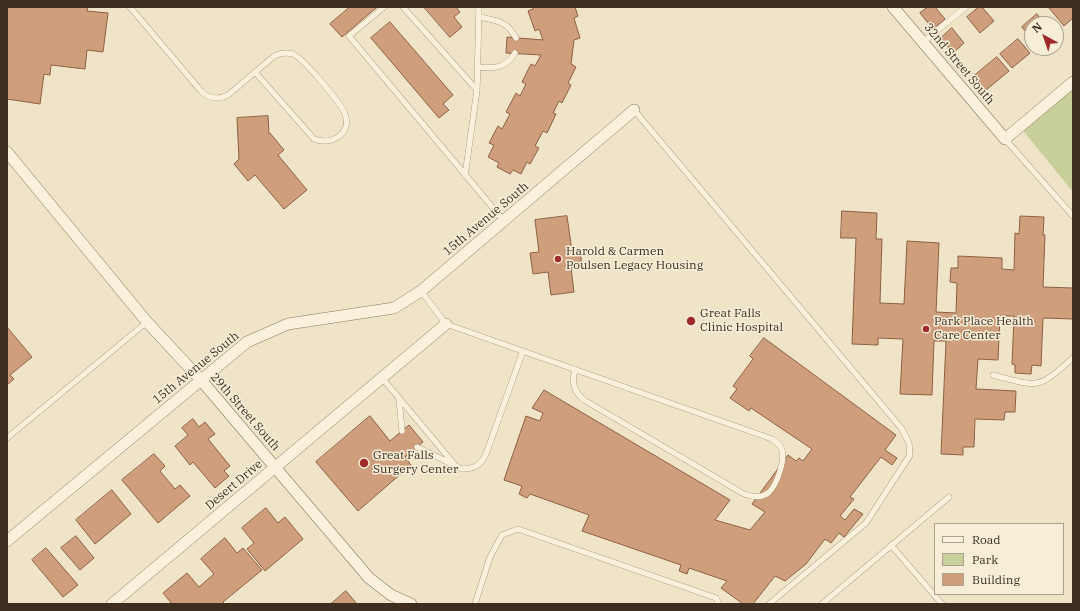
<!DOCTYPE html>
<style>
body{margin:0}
#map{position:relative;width:1080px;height:611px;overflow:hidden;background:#f0e4c8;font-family:"IBM Plex Serif",serif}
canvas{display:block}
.frame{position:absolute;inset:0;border:8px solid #3d2e20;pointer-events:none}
.legend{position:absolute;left:934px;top:523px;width:130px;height:72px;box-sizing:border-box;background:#f7eed8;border:1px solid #ada18e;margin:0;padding:5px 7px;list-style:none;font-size:12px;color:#3d2e20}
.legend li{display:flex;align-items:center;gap:8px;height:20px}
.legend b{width:20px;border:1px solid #ada18e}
.north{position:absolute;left:1024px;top:16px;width:40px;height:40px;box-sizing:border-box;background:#f7eed8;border:1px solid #ada18e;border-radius:50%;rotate:320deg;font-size:11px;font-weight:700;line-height:16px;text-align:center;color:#3d2e20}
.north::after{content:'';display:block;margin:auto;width:14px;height:18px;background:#9e2a2b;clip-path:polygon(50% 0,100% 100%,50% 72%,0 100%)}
</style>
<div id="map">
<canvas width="1080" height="611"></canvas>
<div class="frame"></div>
<ul class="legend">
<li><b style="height:5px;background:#faf1dc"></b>Road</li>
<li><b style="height:11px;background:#c9cf9b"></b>Park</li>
<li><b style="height:11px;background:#cf9f7d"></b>Building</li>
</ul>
<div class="north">N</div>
</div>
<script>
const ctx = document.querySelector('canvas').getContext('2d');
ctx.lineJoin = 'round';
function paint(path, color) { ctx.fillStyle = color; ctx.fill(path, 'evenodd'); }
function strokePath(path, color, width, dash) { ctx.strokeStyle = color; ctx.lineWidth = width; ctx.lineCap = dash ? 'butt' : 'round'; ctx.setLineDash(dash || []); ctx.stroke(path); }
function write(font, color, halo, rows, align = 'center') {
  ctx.font = font + ' "IBM Plex Serif",serif'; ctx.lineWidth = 3; ctx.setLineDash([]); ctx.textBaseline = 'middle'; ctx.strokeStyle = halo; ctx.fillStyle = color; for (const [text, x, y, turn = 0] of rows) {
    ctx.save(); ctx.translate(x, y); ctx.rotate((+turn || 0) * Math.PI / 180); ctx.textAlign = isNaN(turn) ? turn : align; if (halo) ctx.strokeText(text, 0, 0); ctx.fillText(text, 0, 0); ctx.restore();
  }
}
paint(new Path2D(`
 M1073 83V192L1020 127Z`), '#c9cf9b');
const building = new Path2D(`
 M7 7H88L87 11 108 13 103 52 87 50 85 69 51 65 50 75 44 74 40 104 7 99Z
 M350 7H377L342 37 330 24Z
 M424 7H456L460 12 454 17 462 27 450 37Z
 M532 7H575L578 16 574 18 580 38 574 40 571 64 576 67 568 83 571 85 562 103 559 101 553 113 556 114 547 133 543 131 535 146 539 148 530 164 527 162 521 174 513 170 510 174 497 167 499 163 488 157 494 145 489 143 498 126 502 129 510 114 506 112 516 93 520 96 526 84 522 82 531 64 535 66 541 55 506 53 507 37 543 40 539 29 535 31 528 11 533 9Z
 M928 7H935L945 19 933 29 920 13Z
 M979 7H982L994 21 980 33 967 17Z
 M1073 7V18L1064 26 1049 8Z
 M1037 14 1043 22 1049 17 1055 24H1032V40L1022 27Z
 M390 22 453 95 443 104 449 110 439 118 371 38Z
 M952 28 964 43 953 53 941 38Z
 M1018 39 1030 53 1012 68 1000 54Z
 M997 57 1009 71 986 90 974 76Z
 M268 116 269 134 270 133 284 150 278 155 307 190 284 209 255 175 248 181 234 164 239 159 237 118Z
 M842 211 877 213 876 239H882L880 303 904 304 907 241 939 243 936 312 956 313 957 283 950 282 951 268H958V256L1002 258V269L1014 270 1015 233 1019 234 1020 216 1044 217 1043 235H1045L1043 287 1073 288V319L1043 318 1041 366 1032 365 1031 374 1015 373V365L1012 364 1014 316H1000L998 360 978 359 976 389 1016 391 1015 412H1005L1004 420 975 419 974 447H963V455L941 454 946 341H934L932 395 900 394 903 339 878 338V345L852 344 856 238H841Z
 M567 216 572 251 580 250 582 266 571 268 574 292 551 295 548 272 533 274 530 253 539 252 535 220Z
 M7 327 32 357 10 375 14 379 7 385Z
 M764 338 896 435 885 450 897 458 892 465 881 457 850 497 854 499 840 516 845 520 854 509 863 514 844 537 839 533 831 543 825 539 806 564 785 581 775 576 753 604H743L721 588 727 581 689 568 687 574 679 571 681 565 582 531 589 515 530 494 527 498 519 494 522 486 504 480 526 416 540 421 543 413 532 408 544 390 730 500 715 520 750 530 765 512 752 504 788 455 796 461 799 458 803 461 812 449 751 408 749 411 730 398 737 389 733 386 753 359 750 356Z
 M370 416 390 441 409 425 423 442 405 457 411 465 358 511 316 462Z
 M193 419 199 427 205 422 215 434 208 439 230 466 224 471 229 476 215 488 193 462 190 465 175 446 188 435 182 428Z
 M154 454 165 466 160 471 175 489 180 485 190 496 158 523 122 480Z
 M112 490 131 514 95 544 76 520Z
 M266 508 278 523 285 517 303 539 265 571 247 549 254 543 242 528Z
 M76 536 94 558 80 570 61 548Z
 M225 538 237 553 243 548 262 570 223 602 225 604H172L163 593 187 573 199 587 214 574 201 559Z
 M46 548 78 585 63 597 32 560Z
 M346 591 357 604H331Z`);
paint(building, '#cf9f7d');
strokePath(building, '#8d5f41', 1);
const service = new Path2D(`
 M130 7 201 91C209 99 218 100 228 95L273 57C279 53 286 52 293 54 302 57 342 104 345 114 352 134 331 146 314 139L255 72
 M384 7 349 36 504 221
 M403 7 477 90
 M480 17C498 21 507 21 516 38
 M923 42 966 7
 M478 67C494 69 506 68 515 53
 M634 110 902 429 909 443 910 455 866 523 769 604
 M1005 139 1073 216
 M465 176 477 90 479 7
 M421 291 446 324 772 439C786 447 784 458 780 471 774 491 766 502 744 494L584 400C573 391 572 382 575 369
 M993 375C1039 387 1037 390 1073 358
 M382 378 399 398 402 431
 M399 398 454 464
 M7 438 147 322
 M417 447 462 469C474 469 481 465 486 454L523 351
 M891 545 942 604
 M475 604 490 557 502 535 518 529 716 598 719 604
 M822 604 949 497`);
const minor = new Path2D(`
 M893 7 1005 139 1073 82
 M7 152 147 322 201 380 369 578 391 595 411 604
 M7 541 247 342 288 324 394 308 421 291 634 110
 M112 604 446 324`);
strokePath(service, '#8d765c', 6);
strokePath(minor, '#8d765c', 12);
strokePath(service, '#faf1dc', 5.5);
strokePath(minor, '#faf1dc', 11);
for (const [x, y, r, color] of [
 [558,259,4,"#9e2a2b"],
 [691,321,5,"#9e2a2b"],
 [926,329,4,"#9e2a2b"],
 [364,463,5,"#9e2a2b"]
]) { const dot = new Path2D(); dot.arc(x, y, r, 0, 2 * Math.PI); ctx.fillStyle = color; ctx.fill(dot); strokePath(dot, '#f7eed8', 1.5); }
write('12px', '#3d2e20', '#f7eed8', [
 ["32nd Street South",959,64,50],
 ["15th Avenue South",486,219,-40],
 ["15th Avenue South",196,368,-39],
 ["29th Street South",245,412,49],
 ["Desert Drive",234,485,-40]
]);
write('12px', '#3d2e20', '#f7eed8', [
 ["Harold & Carmen",566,252],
 ["Poulsen Legacy Housing",566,266],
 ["Great Falls",700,314],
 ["Clinic Hospital",700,328],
 ["Park Place Health",934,322],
 ["Care Center",934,336],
 ["Great Falls",373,456],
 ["Surgery Center",373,470]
], 'left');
</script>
